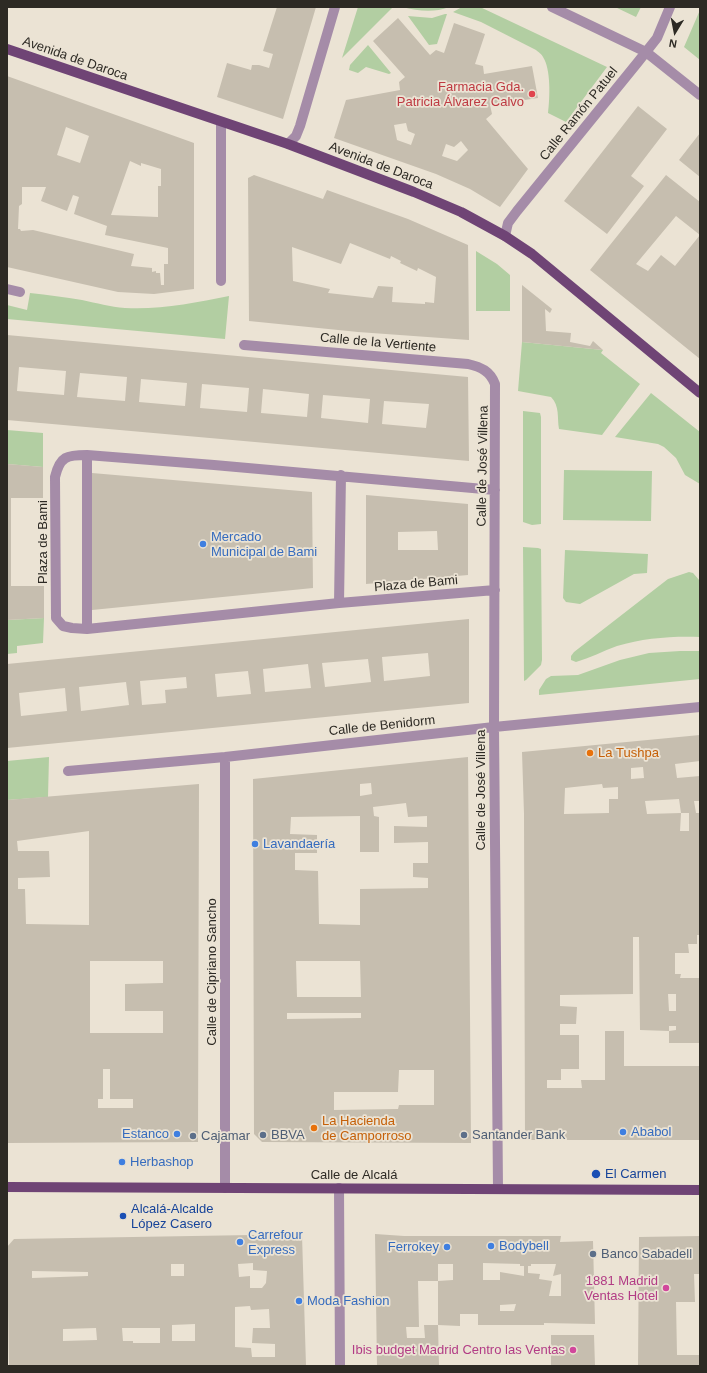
<!DOCTYPE html>
<meta charset="utf-8">
<style>
body{margin:0}
#map{position:relative;width:707px;height:1373px;overflow:hidden;background:#ebe3d4;font-family:Helvetica,sans-serif}
canvas{display:block}
.frame{position:absolute;inset:0;border:8px solid #2d2a24;pointer-events:none}
.north{position:absolute;left:655px;top:12px;width:40px;height:40px;-webkit-text-stroke:3px #ebe3d4;paint-order:stroke;rotate:190deg;font-size:11px;font-weight:700;line-height:16px;text-align:center;color:#2d2a24}
.north::after{content:'';display:block;margin:auto;width:14px;height:18px;background:#2d2a24;clip-path:polygon(50% 0,100% 100%,50% 72%,0 100%)}
</style>
<div id="map">
<canvas width="707" height="1373"></canvas>
<div class="frame"></div>
<div class="north">N</div>
</div>
<script>
const ctx = document.querySelector('canvas').getContext('2d');
ctx.lineJoin = 'round';
function paint(path, color) { ctx.fillStyle = color; ctx.fill(path, 'evenodd'); }
function strokePath(path, color, width, dash) { ctx.strokeStyle = color; ctx.lineWidth = width; ctx.lineCap = dash ? 'butt' : 'round'; ctx.setLineDash(dash || []); ctx.stroke(path); }
function write(font, color, halo, rows, align = 'center') {
  ctx.font = font + ' Helvetica,sans-serif'; ctx.lineWidth = 3.5; ctx.setLineDash([]); ctx.textBaseline = 'middle'; ctx.strokeStyle = halo; ctx.fillStyle = color; for (const [text, x, y, turn = 0] of rows) {
    ctx.save(); ctx.translate(x, y); ctx.rotate((+turn || 0) * Math.PI / 180); ctx.textAlign = isNaN(turn) ? turn : align; if (halo) ctx.strokeText(text, 0, 0); ctx.fillText(text, 0, 0); ctx.restore();
  }
}
paint(new Path2D(`
 M358 7H393L342 58Z
 M402 7H449C434 13 418 11 402 7Z
 M462 7H480L607 67 566 122 548 113C550 98 551 69 543 57 542 54 538 52 536 50L481 22 453 12Z
 M615 7H641L636 17Z
 M700 10V60L684 47Z
 M445 14H447L437 44 429 45 408 16 432 18Z
 M368 45 391 73 389 74 366 67 358 73 349 70 350 65Z
 M476 251 497 264 510 275V311H476Z
 M30 293C48 295 65 297 82 300 97 303 110 307 125 308 159 310 195 303 229 296L225 339 7 319V305L27 310Z
 M522 342 603 350 601 353 640 384 602 435 559 429C557 418 560 406 551 397L518 391Z
 M651 393 700 432V484L685 475 676 458 664 447 658 444 615 437Z
 M523 411 540 413 541 417V524L532 525 523 522Z
 M7 430 43 433V467L7 464Z
 M564 470 652 471 651 521 563 520Z
 M523 547 538 548 541 549 542 660 541 665 526 680 524 681Z
 M565 550 648 554 647 573 634 574 580 604 566 602 563 598Z
 M689 572 693 573 700 581V637C672 636 644 638 617 646 603 651 590 658 576 662L571 660V656L574 652 668 579Z
 M44 618 43 643 17 646V653L7 654V620Z
 M680 651H700V679L539 695V690L546 679 551 676 578 675 620 660 649 653Z
 M49 757 48 797 7 800V761Z`), '#b2cea2');
paint(new Path2D(`
 M277 7H316L283 119 217 97 227 63 251 70 252 65H259L269 68 273 54 263 51Z
 M398 18 430 55 436 50 444 53 454 23 485 34 475 64 483 66 484 74 532 66 538 98 490 105 492 114 486 119 528 169 500 207 470 189 436 174 334 138 346 100 400 90 399 82 405 77 373 41ZM406 123 408 131 415 134 411 145 397 140 394 125ZM461 141 468 150 457 161 442 156 446 144 454 147Z
 M7 76 194 143V289L154 294 118 292 7 267ZM66 127 89 136 80 163 57 155ZM130 161 141 166V163L161 169V186H158V217L111 215ZM22 187H46L41 201 67 211 73 195 79 197 74 214 107 226 105 235 168 248V264H164V285H161L160 273H156V271L152 272V268L131 266 134 254 33 230 21 231 20 229H18L19 206 22 204Z
 M638 106 667 129 631 176 644 186 607 234 564 201Z
 M700 133V177L679 160Z
 M254 175 323 199 327 190 408 219 468 245 469 340 358 332 249 321 248 178ZM350 243 390 259 391 256 401 261 400 263 417 271 418 268 436 277 434 303 425 302V304L392 302 393 287 378 286 373 298 328 293 330 289 293 281 292 247 341 264Z
 M666 175 700 202V235L676 216 636 264 648 271 661 255 675 266 700 235V359L590 270Z
 M522 285 552 309 550 313 545 309 546 331 571 333 570 342 590 346 593 341 603 350 522 342Z
 M7 335 468 377 469 461 7 420ZM19 367 66 371 64 395 17 391ZM80 373 127 377 125 401 77 397ZM141 379 187 383 185 406 139 402ZM202 384 249 388 247 412 200 408ZM263 389 309 394 307 417 261 413ZM323 395 370 399 368 423 321 418ZM384 401 429 404 426 428 382 424Z
 M7 464 43 467V498H11V586H44V618L7 620Z
 M92 473 312 492 313 588 92 610Z
 M366 495 468 504V575L366 584ZM437 531 438 550H398V532Z
 M469 619V703L7 748V664ZM428 653 430 676 384 681 382 657ZM368 659 371 682 325 687 322 663ZM308 664 311 688 265 692 263 669ZM248 671 251 694 217 697 215 674ZM186 677 187 688 165 690 166 703 142 705 140 681ZM126 682 129 705 81 711 79 687ZM65 688 67 711 21 716 19 693Z
 M700 735V761L675 764 677 778 700 776V801H694L696 813H700V935H697V944H688L689 953H675V974H681L680 978H700V1043H669V1031L676 1030V1026H669V1031L640 1030 639 937H633V994L560 995V1006L577 1007 576 1024H560V1035H579V1069H561V1080H547V1088H582L581 1080H605V1031H624V1066H700V1140H525L524 814 522 752ZM643 767 644 778 631 779V768ZM602 784 603 788 618 787V799H609V813L564 814 565 788ZM679 799 681 813H689V831H680L681 813 647 814 645 801ZM668 994H676V1011H669Z
 M468 757 471 1143 262 1142 254 1134 253 779ZM371 783 372 794 360 796V784ZM406 803 408 817 427 816V827L394 826V843L428 842V863H413V877L428 878V888L360 889V925L319 924 318 871 295 870V853H317V835L290 834 291 817 360 816V852H379V817L374 816 373 807ZM296 961H360L361 997H297ZM287 1013H361V1018L287 1019ZM399 1070H434V1105H399L398 1109 334 1110V1092H398Z
 M199 784 198 1142 7 1143V800ZM89 831V925L26 924 25 889H18V878L50 877 49 851H18L17 841ZM90 961H163V983L125 984V1011H163V1033H90ZM103 1069H110V1099H133V1108H98V1099H103Z
 M375 1234 404 1236H561L560 1242 593 1241 595 1324 544 1323V1325H478V1314H460V1326L438 1325V1281L453 1280V1264H438V1281H418L419 1327H406L407 1338H425L424 1325H438L439 1366H377ZM483 1263 520 1264V1266H524V1276L500 1272V1280H483ZM531 1264H556L553 1276 561 1274V1296H549L552 1281 539 1279 540 1274 528 1273V1266H531ZM516 1304 514 1311H500V1305Z
 M252 1235H302L306 1366H9L7 1247 14 1239ZM253 1263V1270L267 1271 266 1283 262 1288H250V1276L239 1277 238 1264ZM171 1264H184V1276H171ZM32 1271 88 1272V1276L32 1278ZM250 1306 251 1310 269 1309 270 1328H253L252 1343 275 1344V1357H252L251 1348 235 1347V1307ZM195 1324V1341H172V1325ZM96 1328 97 1340 63 1341V1329ZM122 1328H160V1343H133V1341H123Z
 M700 1236V1274H694L695 1302H676L677 1355H700V1366H638L639 1237Z
 M551 1335H594L595 1366H551Z`), '#c6beaf');
strokePath(new Path2D(`
 M552 7 646 52 700 95
 M288 144 296 136 300 126 335 7
 M505 236 508 223 517 211 638 62 657 38 670 7
 M221 281V122
 M7 289 20 292
 M244 345 468 364C481 367 490 371 495 384L494 727 498 1189
 M87 455V629
 M495 490 214 465 87 455C67 455 60 456 55 477L56 618 63 626 72 628 87 629 339 603 495 590
 M339 603 341 475
 M225 757V1188
 M68 771 225 757 494 727 700 707
 M339 1188 340 1366`), '#a58ca8', 10);
strokePath(new Path2D(`
 M7 49 288 144 414 192 461 212 505 236 532 254 700 393
 M7 1187 700 1190`), '#6f4475', 10);
for (const [x, y, r, color] of [
 [532,94,4,"#e0444e"],
 [203,544,4,"#3f7fe0"],
 [590,753,4,"#e8710a"],
 [255,844,4,"#3f7fe0"],
 [314,1128,4,"#e8710a"],
 [623,1132,4,"#3f7fe0"],
 [177,1134,4,"#3f7fe0"],
 [263,1135,4,"#5c6f8a"],
 [464,1135,4,"#5c6f8a"],
 [193,1136,4,"#5c6f8a"],
 [122,1162,4,"#3f7fe0"],
 [596,1174,5,"#1a4fb4"],
 [123,1216,4,"#1a4fb4"],
 [240,1242,4,"#3f7fe0"],
 [491,1246,4,"#3f7fe0"],
 [447,1247,4,"#3f7fe0"],
 [593,1254,4,"#5c6f8a"],
 [666,1288,4,"#d1479c"],
 [299,1301,4,"#3f7fe0"],
 [573,1350,4,"#d1479c"]
]) { const dot = new Path2D(); dot.arc(x, y, r, 0, 2 * Math.PI); ctx.fillStyle = color; ctx.fill(dot); strokePath(dot, '#ebe3d4', 1.5); }
write('13px', '#2d2a24', '#ebe3d4', [
 ["Avenida de Daroca",75,59,19],
 ["Calle Ramón Patuel",579,114,-51],
 ["Avenida de Daroca",381,166,21],
 ["Calle de la Vertiente",378,343,5],
 ["Calle de José Villena",483,466,-89],
 ["Plaza de Bami",43,542,-90],
 ["Plaza de Bami",416,584,-5],
 ["Calle de Benidorm",382,726,-6],
 ["Calle de José Villena",481,790,-90],
 ["Calle de Cipriano Sancho",212,972,-90],
 ["Calle de Alcalá",354,1175]
]);
write('13px', '#be3a42', '#ebe3d4', [
 ["Farmacia Gda.",524,87],
 ["Patricia Álvarez Calvo",524,102]
], 'right');
write('13px', '#366cbe', '#ebe3d4', [
 ["Mercado",211,537],
 ["Municipal de Bami",211,552],
 ["Lavandaería",263,844],
 ["Ababol",631,1132],
 ["Estanco",169,1134,"right"],
 ["Herbashop",130,1162],
 ["Carrefour",248,1235],
 ["Express",248,1250],
 ["Bodybell",499,1246],
 ["Ferrokey",439,1247,"right"],
 ["Moda Fashion",307,1301]
], 'left');
write('13px', '#c56008', '#ebe3d4', [
 ["La Tushpa",598,753],
 ["La Hacienda",322,1121],
 ["de Camporroso",322,1136]
], 'left');
write('13px', '#4e5e75', '#ebe3d4', [
 ["BBVA",271,1135],
 ["Santander Bank",472,1135],
 ["Cajamar",201,1136],
 ["Banco Sabadell",601,1254]
], 'left');
write('13px', '#164399', '#ebe3d4', [
 ["El Carmen",605,1174],
 ["Alcalá-Alcalde",131,1209],
 ["López Casero",131,1224]
], 'left');
write('13px', '#b23c85', '#ebe3d4', [
 ["1881 Madrid",658,1281],
 ["Ventas Hotel",658,1296],
 ["Ibis budget Madrid Centro las Ventas",565,1350]
], 'right');
</script>
